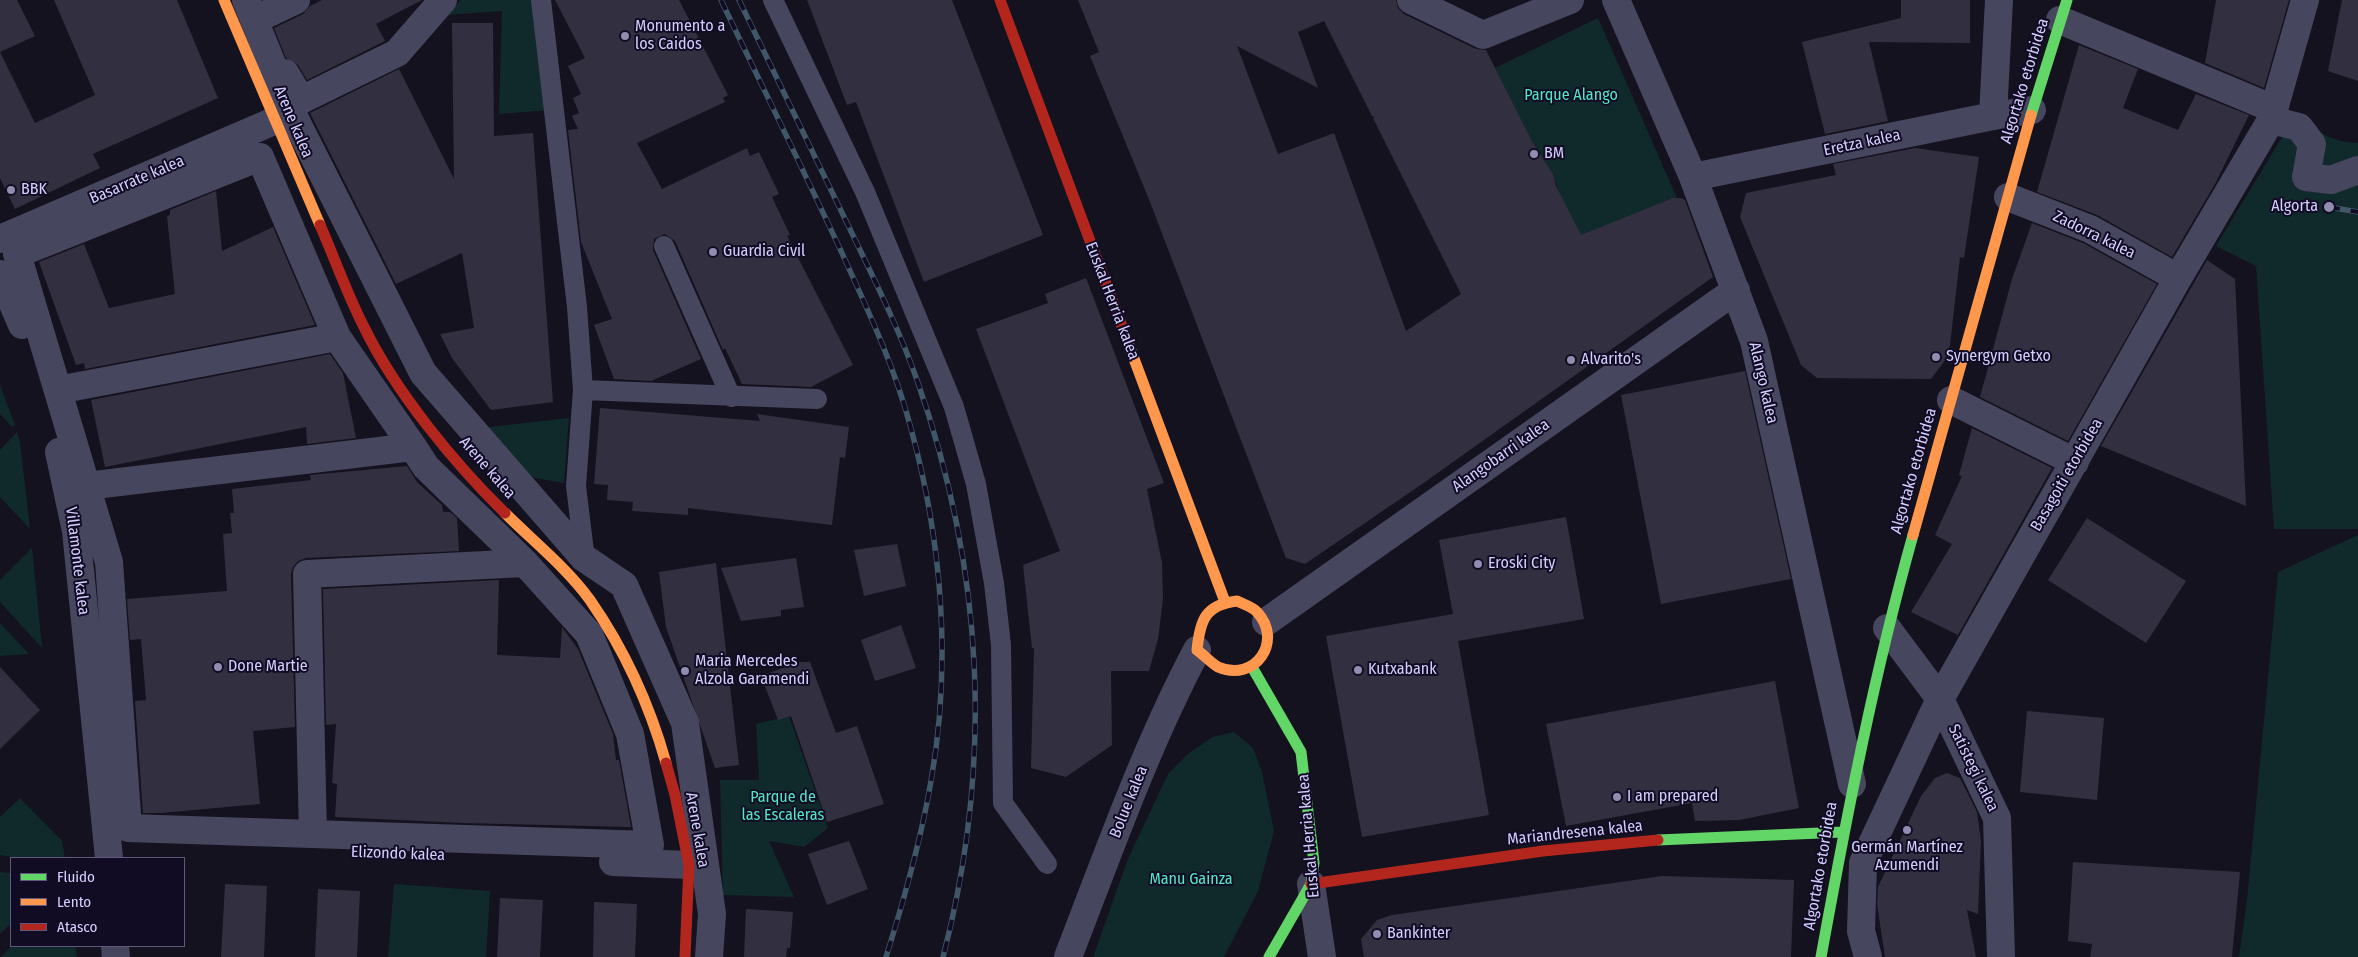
<!DOCTYPE html>
<meta charset="utf-8">
<style>
body{margin:0}
#map{position:relative;width:2358px;height:957px;overflow:hidden;background:#14121e;font-family:"Fira Sans Condensed",sans-serif}
canvas{display:block}
.legend{position:absolute;left:10px;top:857px;width:175px;height:90px;box-sizing:border-box;background:#110c24;border:1px solid #5f5a7c;margin:0;padding:6px 9px;list-style:none;font-size:15px;color:#d5cfff}
.legend li{display:flex;align-items:center;gap:10px;height:25px}
.legend b{width:25px;border:1px solid #5f5a7c}
</style>
<div id="map">
<canvas width="2358" height="957"></canvas>
<ul class="legend">
<li><b style="height:6px;background:#63d668"></b>Fluido</li>
<li><b style="height:6px;background:#ff974d"></b>Lento</li>
<li><b style="height:6px;background:#b3261e"></b>Atasco</li>
</ul>
</div>
<script>
const ctx = document.querySelector('canvas').getContext('2d');
ctx.lineJoin = 'round';
function paint(path, color) { ctx.fillStyle = color; ctx.fill(path, 'evenodd'); }
function strokePath(path, color, width, dash) { ctx.strokeStyle = color; ctx.lineWidth = width; ctx.lineCap = dash ? 'butt' : 'round'; ctx.setLineDash(dash || []); ctx.stroke(path); }
function write(font, color, halo, rows, align = 'center') {
  ctx.font = font + ' "Fira Sans Condensed",sans-serif'; ctx.lineWidth = 4; ctx.setLineDash([]); ctx.textBaseline = 'middle'; ctx.strokeStyle = halo; ctx.fillStyle = color; for (const [text, x, y, turn = 0] of rows) {
    ctx.save(); ctx.translate(x, y); ctx.rotate((+turn || 0) * Math.PI / 180); ctx.textAlign = isNaN(turn) ? turn : align; if (halo) ctx.strokeText(text, 0, 0); ctx.fillText(text, 0, 0); ctx.restore();
  }
}
paint(new Path2D(`
 M461 0H533L550 110 499 114 502 11 446 15Z
 M1598 18 1677 198 1575 238 1553 174 1533 143 1495 68Z
 M2298 111C2319 133 2327 141 2358 143V529H2274L2256 266 2216 246Z
 M0 385 15 425 12 427 0 414Z
 M569 418 564 483 530 477 481 428Z
 M17 432 20 442 30 529 0 497V450Z
 M2358 535V957H2239L2247 900 2278 572Z
 M32 548 42 648 0 602V580Z
 M0 623 29 654 0 656Z
 M789 716 828 828 804 847 769 841 794 897 723 895 720 780H759L756 724Z
 M1234 732 1253 748 1262 772 1274 831 1258 891 1224 957H1093L1128 859 1168 774 1189 753 1213 737Z
 M20 798 62 841 65 858H18L0 855V817Z
 M0 872 11 873V923L0 934Z
 M394 884 490 891 486 957H388Z
 M12 946H75L77 957H1Z`), '#102a2b');
paint(new Path2D(`
 M0 0H17L35 36 0 52 35 123 95 95 54 0H177L218 98 93 154 100 168 15 209 0 178Z
 M322 0H422L376 24 385 41 307 80 298 65 286 58 274 28 303 14 310 6Z
 M555 0H679L728 95 723 98 725 102 637 143 662 189 747 148 750 156 759 152 779 194 772 197 790 235 787 236 853 365 811 387 742 384 725 348 723 350 675 241 665 234 654 239 653 250 701 359 651 381 614 379 594 325 612 319 581 242 568 130 578 129 572 116 579 113 573 98 581 94 568 66 585 58Z
 M807 0H952L1043 235 924 282 856 102 847 105Z
 M1078 0H1396L1398 8 1404 14 1476 49 1486 50 1533 143 1553 174 1556 186 1581 235 1673 198H1681L1685 200 1713 277 1425 482 1305 564 1286 558 1150 202 1090 56 1099 52ZM1324 21 1372 116 1375 117 1373 118 1461 294 1406 331 1334 133 1278 154 1237 46 1318 88 1298 32Z
 M1901 0H1970V43L1869 42 1888 121 1825 134 1802 42 1901 18Z
 M2216 0H2289L2264 88 2205 63Z
 M2342 0H2358V81L2328 71Z
 M452 23H493L494 136 533 133 553 402 491 410 452 358 440 334 474 328 462 253 396 284 310 113 399 69 454 179Z
 M2079 45 2138 69 2123 108 2178 130 2196 94 2249 115 2215 184 2172 257 2097 215 2037 192Z
 M1915 148 1979 157 1964 258 1960 257 1950 345 1946 359 1931 379 1817 378 1801 365 1740 217 1746 193 1836 175 1833 164Z
 M216 191 222 251 273 227 315 325 85 369 84 363 76 365 39 262 84 244 109 308 175 294 167 216 170 215V210Z
 M2032 223 2083 243 2157 284 2068 441 1980 397 2012 279Z
 M2207 260 2235 279 2246 506 2101 446Z
 M1086 278 1164 483 1147 489 1162 563 1163 599 1158 639 1149 671H1111L1112 745 1066 777 1031 768 1034 648H1032L1023 565 1060 551 976 329 1048 303 1045 294Z
 M330 354 343 373 356 438 307 444 306 427 105 467 91 400Z
 M1745 371 1791 579 1661 604 1621 395Z
 M600 408 760 421 757 414 849 427 845 458 840 457 832 525 688 508V515L632 511 633 502 607 500 608 485 594 484Z
 M1972 428 2052 468 1958 635 1911 612 1952 544 1935 535 1962 476 1959 475Z
 M407 466 417 482 442 505 443 512H450L457 518 459 551 306 558 298 561 293 567 291 574 295 727 253 731 260 804 161 813H143L135 701 146 700 141 639 130 640 127 599 227 591 223 534 232 533 230 513H234L232 489 311 480 310 475Z
 M1566 517 1584 619 1458 641 1489 815 1362 837 1326 636 1453 614 1439 540Z
 M2087 518 2186 581 2146 643 2048 580Z
 M897 544 906 586 864 596 854 550Z
 M796 558 804 607 781 610V616L741 621 721 568Z
 M716 563 739 765 715 768 666 627 659 572Z
 M499 580 497 655 560 658 562 627 578 649 613 734 616 760H619L631 827 463 823 335 817 337 784 332 783 336 724 326 725 323 589Z
 M901 625 916 668 875 681 861 640Z
 M799 662H810L836 733 857 726 884 804 827 822 791 716 778 720 761 676Z
 M0 667 40 710 0 749Z
 M1775 681 1799 808 1739 820 1695 821 1692 803 1566 826 1546 724Z
 M2027 711 2104 718 2097 800 2020 792Z
 M1947 773 1960 778 1977 812 1981 841 1978 914 1967 910 1976 957H1885L1877 904 1878 887 1921 796 1935 778Z
 M849 841 868 889 827 905 808 854Z
 M2073 862 2240 872 2232 957H2090L2092 944 2068 941Z
 M1662 876 1794 880 1791 957H1364L1361 939 1377 920 1392 915Z
 M225 884 267 886 264 957H221Z
 M318 889 360 891 357 957H315Z
 M500 898 543 900 540 957H497Z
 M594 902 637 904 635 957H593Z
 M746 909 793 912 790 948H787L786 957H744Z`), '#322f41');
strokePath(new Path2D(`
 M541 0 577 307 583 390 576 486 585 560
 M773 0 865 192 954 407 976 484 994 583 1001 645 1003 803 1047 864
 M664 246 731 397
 M583 390 817 399`), '#47465f', 20);
strokePath(new Path2D(`
 M246 0 292 113 423 373 584 558 624 585 685 723 712 914 709 957
 M1411 0 1483 35 1570 0
 M1616 0 1693 177 1754 341 1852 784
 M254 20 296 0
 M2060 20 2274 109
 M285 73 301 100 397 53 443 0
 M1993 116 1999 0
 M2271 120 2299 127 2312 144 2306 177 2331 180 2358 170
 M260 157 337 337 413 447 426 467 525 563 589 634 630 734 650 845 128 828 109 562 17 254Z
 M1693 177 1993 116 2032 110
 M2008 197 2090 229 2178 278
 M0 239 274 121
 M0 274 22 325
 M58 390 337 337
 M1951 400 2075 462
 M59 452 76 531 109 858
 M86 486 413 447
 M1266 622 1736 290
 M1887 628 1940 699 1997 818 2001 957
 M313 834 307 574 525 563
 M613 862 689 865
 M1311 884 1322 957
 M115 946 116 957
 M1068 957C1108 854 1145 748 1197 650
 M1868 957 1861 931 1863 863 1940 699 2178 278 2271 120 2305 0`), '#47465f', 28);
strokePath(new Path2D(`
 M2031 115 2067 0
 M1252 667 1301 752 1314 863 1311 884 1269 957
 M1658 840 1843 832
 M1821 957C1847 814 1874 674 1913 535`), '#63d668', 11);
strokePath(new Path2D(`
 M224 0 320 225
 M1124 332 1225 602
 M505 513C533 541 567 568 590 600 624 649 650 706 666 763
 M1913 535 2031 115
 M1237 601C1243 604 1253 607 1257 612 1284 641 1255 683 1218 667 1211 663 1204 655 1197 650 1200 620 1205 605 1237 601Z`), '#ff974d', 11);
strokePath(new Path2D(`
 M1000 0 1124 332
 M320 225C335 259 347 294 364 327 395 391 454 463 505 513
 M666 763 675 795 689 865 685 957
 M1311 884 1543 851 1658 840`), '#b3261e', 11);
const rail = new Path2D(`
 M721 0C761 84 802 167 841 251 867 308 894 365 910 425 942 540 952 663 931 781 921 840 904 900 886 957
 M739 0C775 74 811 149 847 223 872 275 898 326 917 380 984 571 994 761 943 957
 M2329 207 2358 212`);
strokePath(rail, '#405669', 5.5);
strokePath(rail, '#110c24', 4, [11]);
for (const [x, y, r, color] of [
 [625,36,5,"#918db0"],
 [1534,154,5,"#918db0"],
 [11,190,5,"#918db0"],
 [2329,207,6,"#918db0"],
 [713,252,5,"#918db0"],
 [1936,357,5,"#918db0"],
 [1571,360,5,"#918db0"],
 [1478,564,5,"#918db0"],
 [218,667,5,"#918db0"],
 [1358,670,5,"#918db0"],
 [685,671,5,"#918db0"],
 [1617,797,5,"#918db0"],
 [1907,830,5,"#918db0"],
 [1377,934,5,"#918db0"]
]) { const dot = new Path2D(); dot.arc(x, y, r, 0, 2 * Math.PI); ctx.fillStyle = color; ctx.fill(dot); strokePath(dot, '#110c24', 2); }
write('16px', '#d5cfff', '#110c24', [
 ["Monumento a",635,27],
 ["los Caidos",635,45],
 ["BM",1544,154],
 ["BBK",21,190],
 ["Algorta",2318,207,"right"],
 ["Guardia Civil",723,252],
 ["Synergym Getxo",1946,357],
 ["Alvarito's",1581,360],
 ["Eroski City",1488,564],
 ["Maria Mercedes",695,662],
 ["Alzola Garamendi",695,680],
 ["Done Martie",228,667],
 ["Kutxabank",1368,670],
 ["I am prepared",1627,797],
 ["Germán Martínez",1907,848,"center"],
 ["Azumendi",1907,866,"center"],
 ["Bankinter",1387,934]
], 'left');
write('16px', '#d5cfff', '#110c24', [
 ["Algortako etorbidea",2025,81,-73],
 ["Arene kalea",293,122,67],
 ["Eretza kalea",1862,143,-12],
 ["Basarrate kalea",137,180,-23],
 ["Zadorra kalea",2094,235,26],
 ["Euskal Herria kalea",1112,301,69],
 ["Alango kalea",1763,383,77],
 ["Alangobarri kalea",1501,456,-35],
 ["Arene kalea",487,468,49],
 ["Algortako etorbidea",1914,471,-74],
 ["Basagoiti etorbidea",2067,475,-60],
 ["Villamonte kalea",77,561,83],
 ["Satistegi kalea",1973,768,64],
 ["Bolue kalea",1129,802,-68],
 ["Arene kalea",697,830,80],
 ["Mariandresena kalea",1575,833,-6],
 ["Euskal Herria kalea",1309,836,-95],
 ["Elizondo kalea",398,854,2],
 ["Algortako etorbidea",1821,866,-80]
]);
write('16px', '#53e7c4', '#110c24', [
 ["Parque Alango",1571,96],
 ["Parque de",783,798],
 ["las Escaleras",783,816],
 ["Manu Gainza",1191,880]
]);
</script>
